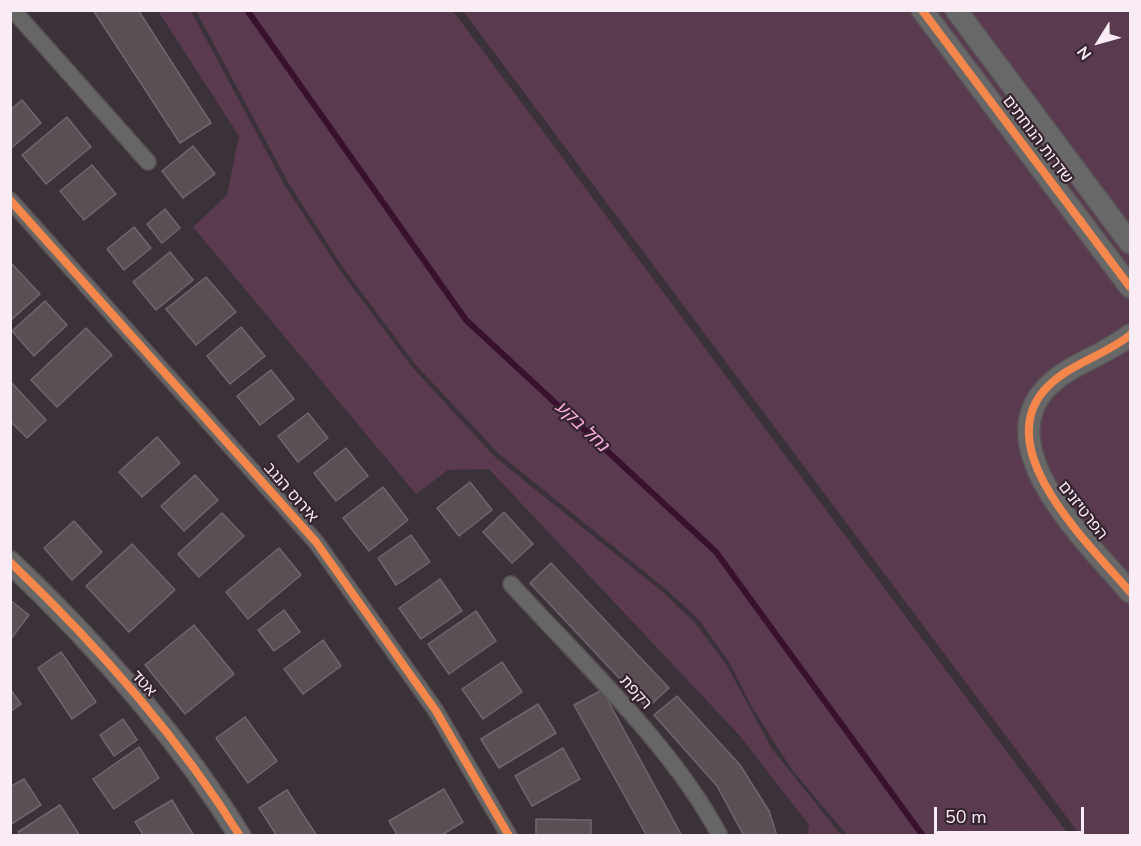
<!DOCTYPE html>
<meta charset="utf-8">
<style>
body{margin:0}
#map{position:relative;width:1141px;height:846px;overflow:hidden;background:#3b3138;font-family:"Nunito Sans",sans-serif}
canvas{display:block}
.frame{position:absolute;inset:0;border:12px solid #f9ecf4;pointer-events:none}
.north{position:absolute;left:1069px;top:12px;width:60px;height:60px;-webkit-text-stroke:4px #35232f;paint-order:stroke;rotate:233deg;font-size:16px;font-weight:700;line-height:24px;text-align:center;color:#f9ecf4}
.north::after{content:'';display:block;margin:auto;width:21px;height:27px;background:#f9ecf4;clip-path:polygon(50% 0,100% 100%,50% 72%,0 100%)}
.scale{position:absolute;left:934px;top:807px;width:150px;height:27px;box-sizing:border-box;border:3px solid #f9ecf4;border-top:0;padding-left:8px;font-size:18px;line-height:21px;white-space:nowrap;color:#f9ecf4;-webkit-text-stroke:4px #35232f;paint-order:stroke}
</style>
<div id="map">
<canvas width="1141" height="846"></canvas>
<div class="frame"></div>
<div class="north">N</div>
<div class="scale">50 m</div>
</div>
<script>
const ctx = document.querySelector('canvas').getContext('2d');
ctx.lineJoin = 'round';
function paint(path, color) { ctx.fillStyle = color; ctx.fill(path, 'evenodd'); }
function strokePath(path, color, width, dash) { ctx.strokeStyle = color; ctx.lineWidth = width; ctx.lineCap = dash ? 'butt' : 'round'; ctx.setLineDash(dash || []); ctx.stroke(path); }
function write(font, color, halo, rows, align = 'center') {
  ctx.font = font + ' "Nunito Sans","Noto Sans Hebrew",sans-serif'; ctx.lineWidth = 4.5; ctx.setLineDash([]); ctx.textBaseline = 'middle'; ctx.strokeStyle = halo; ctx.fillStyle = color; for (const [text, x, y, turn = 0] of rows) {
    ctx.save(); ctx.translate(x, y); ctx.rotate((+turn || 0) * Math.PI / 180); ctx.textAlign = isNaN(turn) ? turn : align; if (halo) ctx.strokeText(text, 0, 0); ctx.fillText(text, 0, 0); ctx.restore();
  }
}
paint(new Path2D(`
 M158 11H191L285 186 341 272 412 367 495 457 664 593 695 623 726 664 772 749 841 835H807L809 825 739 735 489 469 448 470 416 494 193 227 227 195 239 136Z
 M196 11H453L1069 835H847L792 770 753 709 729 662 699 620 667 590 498 453 415 364 344 269 289 184Z
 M463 11H1130V835H1080Z`), '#593a4e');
strokePath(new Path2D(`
 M247 10 466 320 716 552 923 836`), '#39112e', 6);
const building = new Path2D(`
 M93 10H138L211 123 180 143Z
 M22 100 41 123 10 149V110Z
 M67 117 91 147 46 184 22 155Z
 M193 146 215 174 183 198 162 171Z
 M92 165 116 194 84 220 60 191Z
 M165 209 180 228 162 243 147 224Z
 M134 227 151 248 124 270 107 249Z
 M170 252 193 280 156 310 133 282Z
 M12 264 40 294 10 321V266Z
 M206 277 236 312 196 345 166 309Z
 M45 301 67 325 34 356 12 331Z
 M241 327 265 356 230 384 207 356Z
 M86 328 112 355 57 407 31 380Z
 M271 370 294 399 260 425 237 396Z
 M10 381 46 420 27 438 10 421Z
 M308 413 328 438 298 462 278 436Z
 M157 437 180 463 142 497 119 472Z
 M346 448 368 476 336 501 314 473Z
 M195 475 218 500 184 531 161 506Z
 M470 482 492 510 459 536 437 508Z
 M383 487 408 520 369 551 343 518Z
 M504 512 533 544 512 563 483 532Z
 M222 513 244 536 199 577 178 554Z
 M74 521 102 552 72 580 44 548Z
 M411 535 430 562 396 585 378 558Z
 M132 544 175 590 129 632 86 586Z
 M279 548 301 575 248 619 226 592Z
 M551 563 669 688 647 708 530 583Z
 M440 579 462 611 421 639 399 608Z
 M10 600 29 615 10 640Z
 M284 610 300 632 274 651 258 630Z
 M476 611 496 641 449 674 428 644Z
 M194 625 234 674 185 714 145 665Z
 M323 640 341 666 303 694 284 669Z
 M61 652 96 702 72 719 38 668Z
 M502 662 522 692 483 719 462 689Z
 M10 689 21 704 10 712Z
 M602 690 682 836H647L574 705Z
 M677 696 740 765 769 811 777 836H744L717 786 654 715Z
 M538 704 556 733 499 768 481 739Z
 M245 717 277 761 248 783 216 738Z
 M123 719 137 740 114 756 100 735Z
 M139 747 159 778 114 809 93 779Z
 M563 748 580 779 532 806 515 776Z
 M24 779 41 805 10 825V787Z
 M444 789 463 822 440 836H398L389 821Z
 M287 790 317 836H277L259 808Z
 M172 800 194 836H144L135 822Z
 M60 805 80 836H20L18 832Z
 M536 819 591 820V836H536Z`);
paint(building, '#585055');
strokePath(building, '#70666c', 1.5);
const street = new Path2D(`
 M13 10 148 162
 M10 200 316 542 436 711 509 836
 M511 584C579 659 673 746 720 836`);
const secondary = new Path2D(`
 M922 10 1130 287
 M956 10 1130 243
 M1130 335C1103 357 1064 365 1042 393 993 455 1093 548 1130 592
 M10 562C96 644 177 735 240 836`);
strokePath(street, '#595055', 18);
strokePath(secondary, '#595055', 24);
strokePath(street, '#666665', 15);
strokePath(secondary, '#676867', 21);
strokePath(new Path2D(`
 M922 10 1130 287
 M10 200 316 542 436 711 509 836
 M1130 335C1103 357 1064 365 1042 393 993 455 1093 548 1130 592
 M10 562C96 644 177 735 240 836`), '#f5874c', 8);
write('16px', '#f9ecf4', '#35232f', [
 ["שדרות הנוחתים",1037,140,53],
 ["אירוס הנגב",290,493,49],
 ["הפרטיזנים",1082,511,52],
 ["אטד",143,684,48],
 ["רקפת",635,693,48]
]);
write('italic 18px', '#f9acde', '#35232f', [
 ["נחל בקע",581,427,43]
]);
</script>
